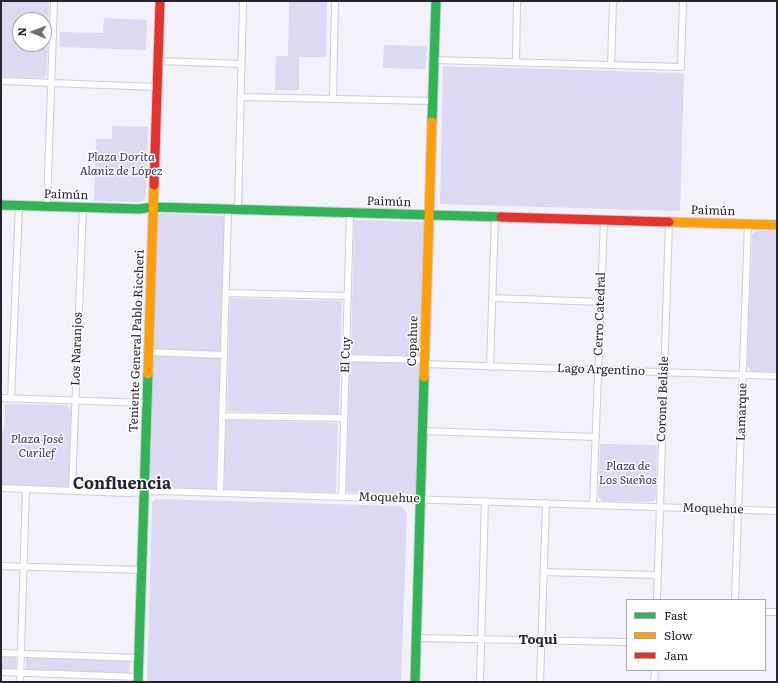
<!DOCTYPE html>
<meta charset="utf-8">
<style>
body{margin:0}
#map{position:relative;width:778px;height:683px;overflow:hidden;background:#f3f2fa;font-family:Literata,serif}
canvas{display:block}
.frame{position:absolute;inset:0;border:2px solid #24232f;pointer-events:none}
.legend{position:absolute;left:626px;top:599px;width:140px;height:72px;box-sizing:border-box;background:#fefefe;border:1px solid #a7a6ab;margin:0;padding:5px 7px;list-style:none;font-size:12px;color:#24232f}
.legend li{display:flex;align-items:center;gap:8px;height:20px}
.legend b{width:20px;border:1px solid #a7a6ab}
.north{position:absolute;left:12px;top:12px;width:40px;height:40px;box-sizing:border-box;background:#fefefe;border:1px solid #a7a6ab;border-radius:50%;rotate:271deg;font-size:11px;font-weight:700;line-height:16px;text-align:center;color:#24232f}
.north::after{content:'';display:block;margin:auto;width:14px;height:18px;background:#6c6b76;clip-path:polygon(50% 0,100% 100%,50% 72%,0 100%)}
</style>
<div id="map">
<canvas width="778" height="683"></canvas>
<div class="frame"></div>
<ul class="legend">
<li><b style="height:5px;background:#30b455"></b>Fast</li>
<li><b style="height:5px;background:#ff9f0a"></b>Slow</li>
<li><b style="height:5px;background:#e5322d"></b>Jam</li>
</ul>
<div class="north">N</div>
</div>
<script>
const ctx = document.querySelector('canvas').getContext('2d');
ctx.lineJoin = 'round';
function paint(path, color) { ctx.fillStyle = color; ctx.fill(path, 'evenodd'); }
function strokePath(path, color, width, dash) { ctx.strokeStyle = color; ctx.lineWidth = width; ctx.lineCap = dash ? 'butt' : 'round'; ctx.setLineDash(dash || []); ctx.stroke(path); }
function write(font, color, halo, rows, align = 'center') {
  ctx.font = font + ' Literata,serif'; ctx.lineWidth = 3; ctx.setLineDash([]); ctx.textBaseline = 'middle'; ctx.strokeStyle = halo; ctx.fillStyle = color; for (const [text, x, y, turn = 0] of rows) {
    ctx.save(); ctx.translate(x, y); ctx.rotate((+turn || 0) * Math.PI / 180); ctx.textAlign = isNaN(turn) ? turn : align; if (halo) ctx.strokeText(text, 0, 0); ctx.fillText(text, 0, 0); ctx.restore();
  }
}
paint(new Path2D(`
 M1 1H49L47 73 45 77 41 78 1 77ZM20 20H44V44H20Z
 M289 1H327L326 57H299V90H275L276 56H288Z
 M104 18 147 20 146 50 60 47V32L103 33Z
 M384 45 427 46 426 69 383 68Z
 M443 66 684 73 680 211 440 204Z
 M112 126 148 127 146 195 144 200 140 202 94 201 96 139H112Z
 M158 213 225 216 220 352 153 349Z
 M354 220 424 222 420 356 351 354Z
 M756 231H777V372L751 371 748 367 747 365 752 237V234Z
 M230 298 342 301 339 414 227 411Z
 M153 356 220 358 216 489 149 487Z
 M350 361 420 364 416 495 346 492Z
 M5 404 64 405 70 407 71 413 69 481 68 485 66 488 2 486V483H1V431H4Z
 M226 420 338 423 336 492 224 490Z
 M600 444 657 445 656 496 654 501 650 502 604 501 600 499 598 495Z
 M156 499 401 506 407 513 401 682H147L152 502Z
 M1 656 16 657V669H1Z
 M26 657 130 661 129 674 26 669Z`), '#dcd9f2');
const street = new Path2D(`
 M434 60 681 67 683 1
 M158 61 242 64
 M516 62 517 1
 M611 65 613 1
 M1 81 157 87
 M241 97 433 101
 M333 99 335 1
 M47 206 54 1
 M238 210 243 1
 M226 293 348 296
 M492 298 601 302
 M148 352 224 355
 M346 358 425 360
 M425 364 777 376
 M490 367 495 217
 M1 398 147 403
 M11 399 19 205
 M222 416 344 418
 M423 431 596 437
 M1 488 128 493 160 491 777 511
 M72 491 83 207
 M220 493 228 210
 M342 496 350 213
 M593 505 604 220
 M1 566 141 570
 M544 572 658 575
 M657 600 669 222
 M735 600 748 224
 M765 612H777
 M417 638 627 642
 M1 653 138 658
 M1 672 138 677
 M20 682 26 489
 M480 682 485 501
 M540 682 546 503
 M654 682 655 670`);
const fast = new Path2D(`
 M432 122 436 1
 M1 205 139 209 153 207 501 217
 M138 682 148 374
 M415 682 424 377`);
const slow = new Path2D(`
 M669 222 777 225
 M148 374 154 185
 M424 377 432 122`);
const jam = new Path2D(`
 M154 185 160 1
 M501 217 669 222`);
strokePath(street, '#cfced8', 8);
strokePath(fast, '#cfced8', 11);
strokePath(slow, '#cfced8', 11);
strokePath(jam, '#cfced8', 11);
strokePath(new Path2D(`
 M44 39 45 1
 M38 76 43 71 44 44
 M99 199 109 176 116 165 146 133
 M136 200 144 193 146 127
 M756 234 777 259
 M752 303H777
 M751 368 777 342
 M5 406H9
 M23 406 31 482
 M601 465H637
 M620 482 636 497
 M602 497 637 468
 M636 499 638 446`), '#d4d4d7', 1.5, [1, 3]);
strokePath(street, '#fdfdfe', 6);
strokePath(fast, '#30b455', 9);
strokePath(slow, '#ff9f0a', 9);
strokePath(jam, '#e5322d', 9);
write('italic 12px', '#3a3061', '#fefefe', [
 ["Plaza Dorita",121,157],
 ["Alaniz de López",121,171],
 ["Plaza José",37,439],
 ["Curilef",37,453],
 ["Plaza de",628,466],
 ["Los Sueños",628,480]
]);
write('12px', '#24232f', '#fefefe', [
 ["Paimún",66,195,2],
 ["Paimún",389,202,2],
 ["Paimún",713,211,2],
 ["Cerro Catedral",600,314,-88],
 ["Teniente General Pablo Riccheri",137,341,-88],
 ["Copahue",413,341,-88],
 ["Los Naranjos",77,349,-88],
 ["El Cuy",346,355,-88],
 ["Lago Argentino",601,370,2],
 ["Coronel Belisle",663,399,-88],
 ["Lamarque",742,412,-88],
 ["Moquehue",389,498,2],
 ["Moquehue",713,509,2]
]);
write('bold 13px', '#24232f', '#fefefe', [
 ["Toqui",538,640]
]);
write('bold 16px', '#24232f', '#fefefe', [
 ["Confluencia",122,484]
]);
</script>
